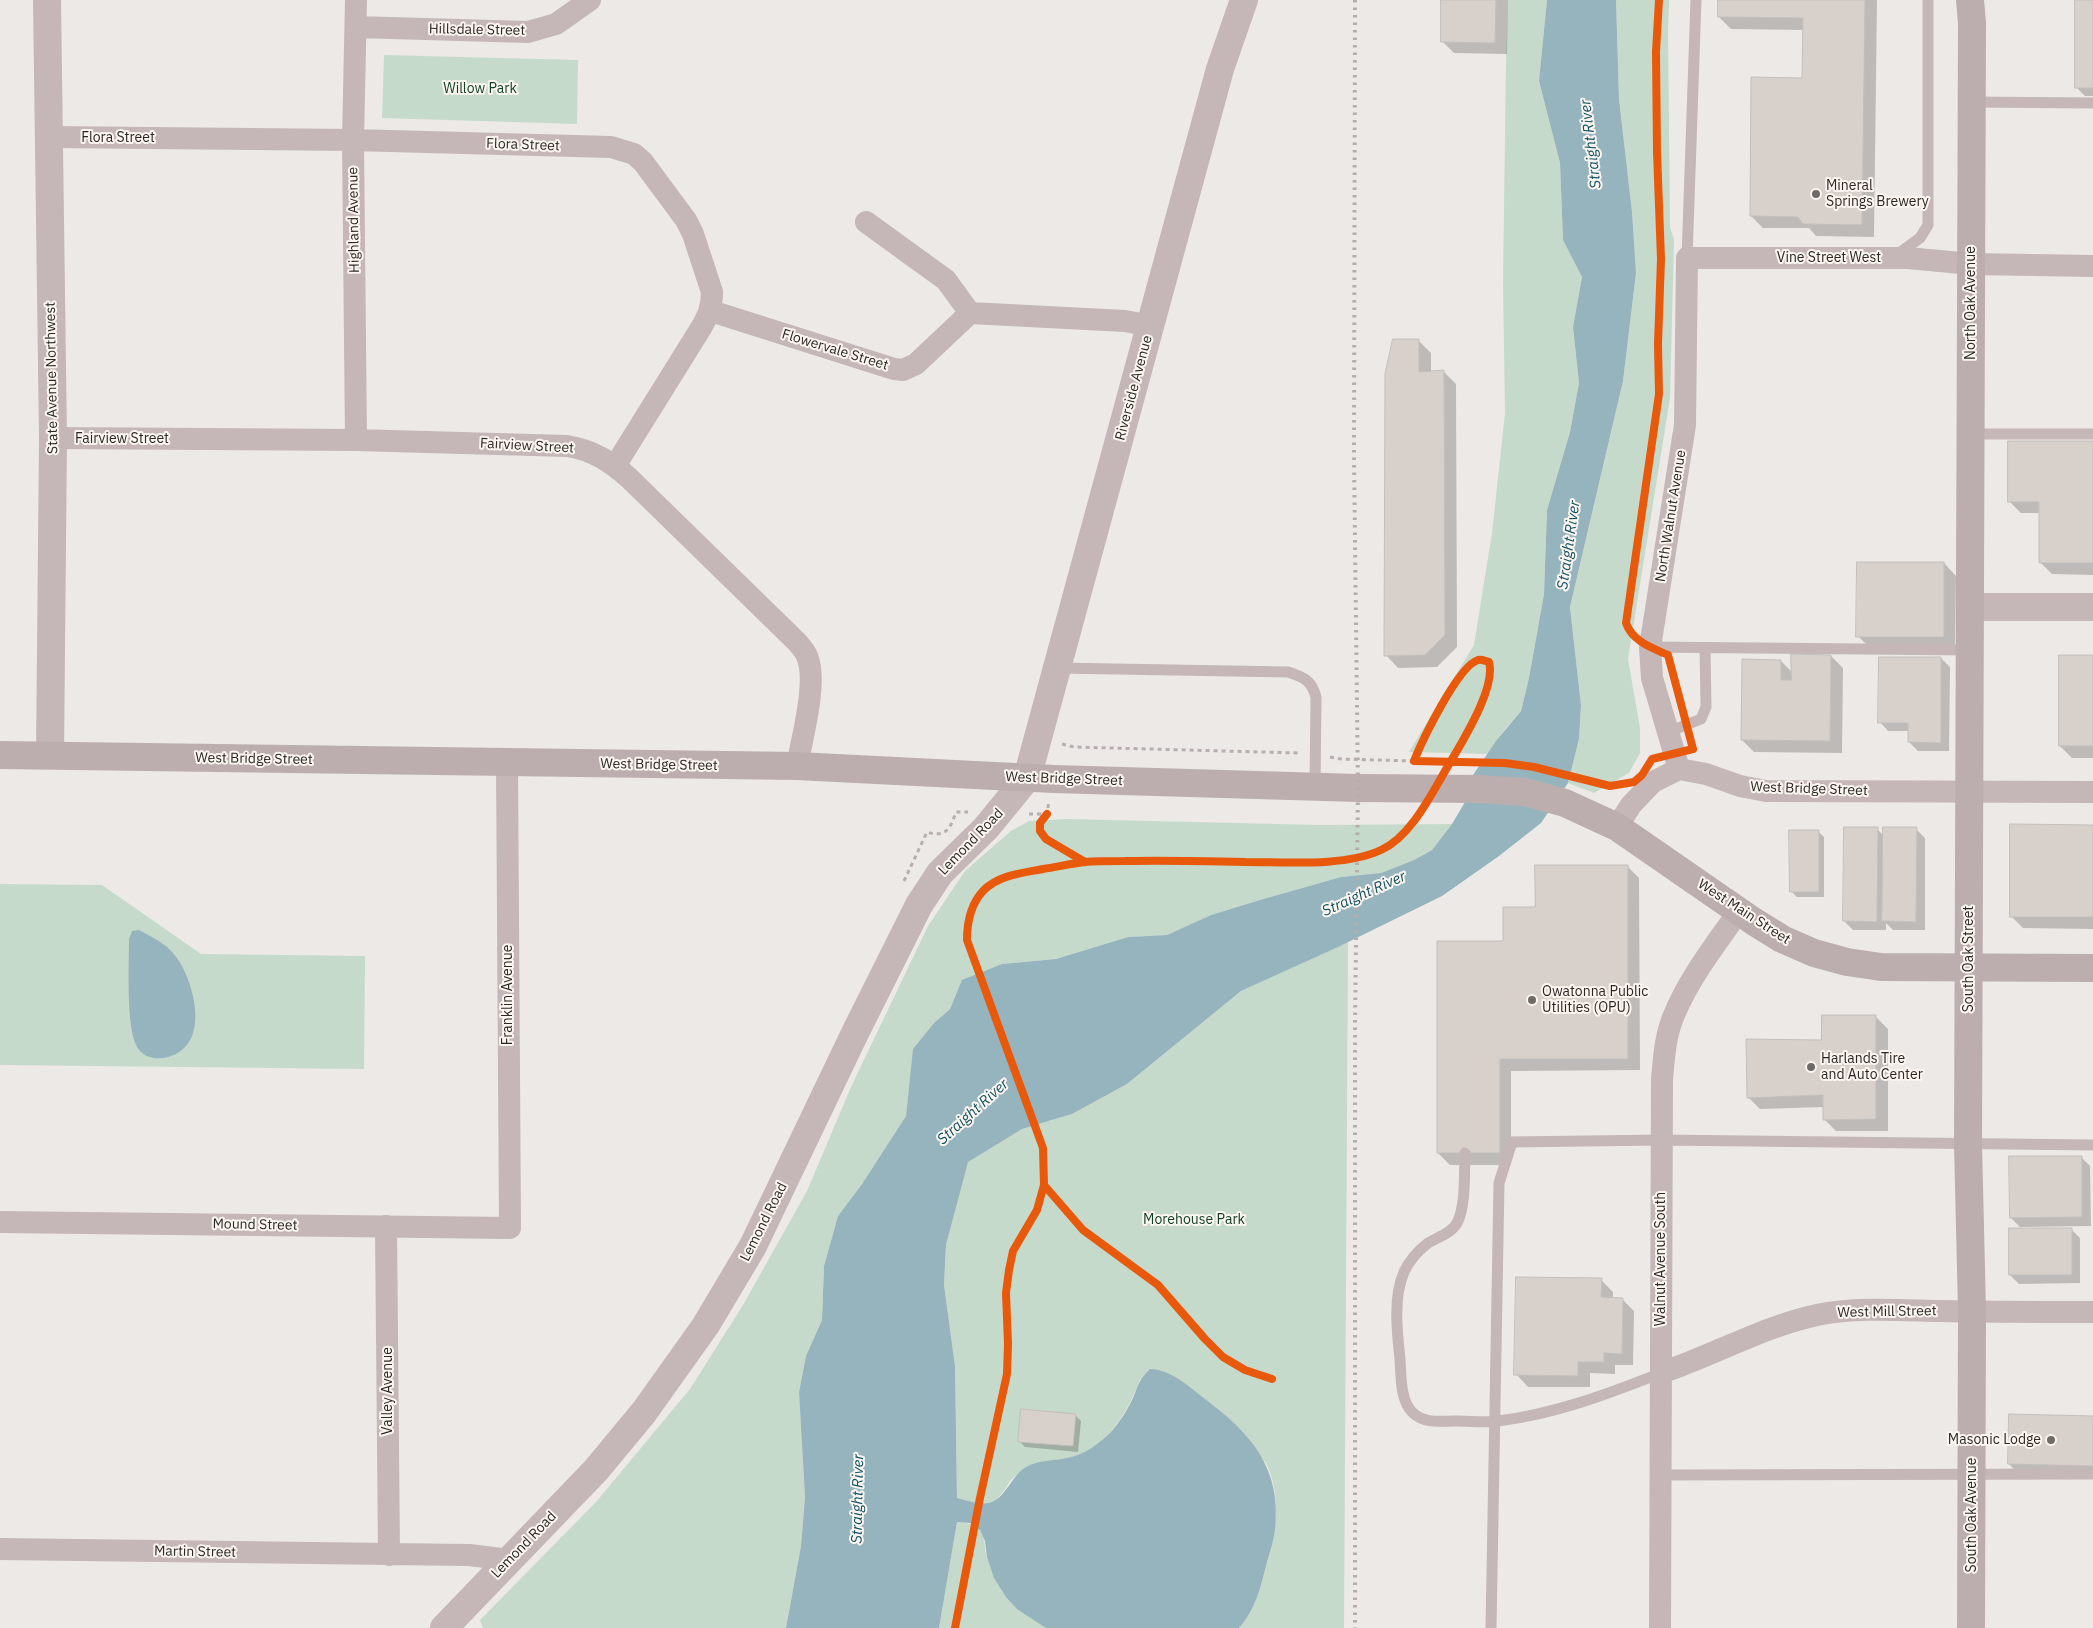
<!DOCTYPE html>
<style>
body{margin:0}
canvas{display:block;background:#ece9e6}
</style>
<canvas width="2093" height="1628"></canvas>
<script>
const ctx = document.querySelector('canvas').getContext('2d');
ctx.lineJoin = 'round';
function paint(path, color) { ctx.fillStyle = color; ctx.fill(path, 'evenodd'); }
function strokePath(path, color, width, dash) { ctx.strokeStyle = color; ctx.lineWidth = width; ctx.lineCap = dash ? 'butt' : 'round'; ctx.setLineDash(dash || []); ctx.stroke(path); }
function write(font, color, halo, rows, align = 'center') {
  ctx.font = font + ' "IBM Plex Sans",sans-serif'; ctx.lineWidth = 4; ctx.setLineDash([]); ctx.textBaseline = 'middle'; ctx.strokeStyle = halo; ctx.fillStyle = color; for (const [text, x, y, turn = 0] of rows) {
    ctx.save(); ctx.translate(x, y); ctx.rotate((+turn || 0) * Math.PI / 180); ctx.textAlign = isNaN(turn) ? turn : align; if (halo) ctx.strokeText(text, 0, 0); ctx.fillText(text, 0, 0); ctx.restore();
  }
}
paint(new Path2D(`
 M1508 0H1547L1539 81 1560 163 1563 240 1582 277 1573 327 1579 383 1570 432 1547 510 1544 594 1529 678 1521 711 1506 728 1487 754 1409 752 1474 645 1492 533 1505 413 1503 283 1506 61Z
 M1616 0H1669L1668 33 1670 227 1674 240 1670 398 1628 659 1640 728V753L1629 773 1594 793 1568 783 1579 739 1581 705 1570 607 1623 381 1636 273 1632 212 1619 99Z
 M384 55 578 60 577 124 382 118Z
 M1068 819 1320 825 1452 824 1432 850 1414 860 1381 873 1341 877 1260 900 1211 915 1167 935 1128 937 1056 959 1002 964 962 981 950 1009 934 1023 914 1049 906 1116 862 1184 838 1216 824 1266 822 1320 806 1356 799 1392 805 1497 801 1546 786 1628H483L480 1620 596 1502 690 1389 743 1305 807 1191 851 1087 928 926 965 871 1011 831 1029 821Z
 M0 884 102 885 201 954 365 956 364 1069 0 1065Z
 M1348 942 1344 1628H1239C1257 1607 1262 1582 1269 1555 1277 1524 1280 1492 1266 1463 1262 1454 1156 1389 1140 1379 1128 1413 1106 1450 1068 1458 1052 1462 1043 1462 1028 1469 1024 1472 1018 1474 1014 1477 1005 1485 1002 1500 988 1503 979 1505 966 1500 957 1498L955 1366 944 1285 946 1245 967 1162 1022 1129 1072 1114 1127 1084 1241 991Z
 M957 1522C965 1523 973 1523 979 1529 987 1538 983 1550 988 1559 1002 1580 1026 1613 1046 1628H939Z`), '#c6dacb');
paint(new Path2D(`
 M1547 0H1616L1619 99 1632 212 1636 273 1623 381 1570 607 1581 705 1579 739 1568 783 1541 823 1499 856 1442 896 1338 947 1241 991 1127 1084 1072 1114 1022 1129 968 1162 946 1245 944 1285 955 1366 957 1498C966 1500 979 1505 988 1503 1005 1500 1011 1476 1026 1467 1038 1460 1054 1461 1067 1458 1084 1455 1097 1445 1110 1433 1119 1423 1127 1411 1133 1398 1139 1384 1138 1381 1150 1369 1172 1370 1188 1386 1205 1399 1251 1433 1282 1469 1275 1529 1274 1540 1270 1551 1267 1562 1261 1586 1256 1609 1239 1628H1046L1017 1609 1006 1597 994 1578 987 1557 985 1541 980 1530 970 1523 957 1522 939 1628H786L801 1546 805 1497 799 1392 806 1356 822 1320 824 1266 838 1216 862 1184 906 1116 913 1049 934 1023 950 1009 962 980 1002 964 1056 959 1128 937 1167 935 1211 915 1260 900 1341 877 1381 873 1414 860 1432 850 1452 824 1471 792 1473 775 1496 741 1521 711 1529 678 1544 594 1547 510 1570 432 1579 383 1573 327 1582 277 1563 240 1560 163 1539 81Z
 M139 930C150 936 165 943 173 953 190 972 204 1019 189 1042 178 1060 146 1066 136 1045 126 1023 129 964 129 939L132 931Z`), '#95b4be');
paint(new Path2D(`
 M1443 0H1508L1507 54 1454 53 1442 41Z
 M1719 0H1877L1874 237 1816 236 1809 228H1763L1751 216 1803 79 1804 30 1731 29 1719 17Z
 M2076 0H2093V96H2085L2076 87Z
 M1419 341 1431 353V372H1444L1456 384 1457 647 1437 667 1398 668 1386 655Z
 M2093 442V575L2052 574 2040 562V513H2021L2009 501Z
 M1944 563 1956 576 1955 649 1870 648 1858 636Z
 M1831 656 1843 668 1842 753 1754 752 1742 740 1781 661 1792 672Z
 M2093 657V758H2072L2060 746Z
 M1941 658 1950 667 1949 751H1918L1909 742V731H1888L1880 722Z
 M2093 826V929L2023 928 2011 916Z
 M1877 829 1884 836 1916 829 1925 838V930H1893L1886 923V930H1853L1844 921Z
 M1818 831 1824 837V897H1797L1791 891Z
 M1627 866 1639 878 1640 1070 1511 1071V1165H1450L1438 1153 1536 908Z
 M1876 1017 1888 1029V1131H1836L1824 1119V1107L1760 1109 1748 1097 1822 1041Z
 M2081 1157 2090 1166 2091 1226 2020 1227 2011 1218Z
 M2071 1229 2080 1238V1283L2019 1284 2010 1275Z
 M1601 1280 1613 1292V1299H1622L1634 1311 1633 1365H1615V1374L1590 1373V1387H1528L1516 1374Z
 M1075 1415 1081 1421 1078 1452 1025 1447 1019 1441Z
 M2093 1417V1474L2018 1473 2009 1464Z`), '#0003');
const building = new Path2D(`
 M1441 0H1496L1495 43 1441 42Z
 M1718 0H1865L1862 225 1803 224 1798 217 1750 216 1751 77 1802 78 1803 18 1718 17Z
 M2075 0H2093V88H2075Z
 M1393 339H1419V372L1444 370 1445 635 1425 655 1384 656 1385 374Z
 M2008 441H2093V563H2039V502H2008Z
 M1857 562H1944V637H1856Z
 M1791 654 1831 655 1830 741 1741 740 1742 659 1781 660V680H1791Z
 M2059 655H2093V746H2059Z
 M1879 657H1941V743L1908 742V723H1878Z
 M2010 824 2093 825V917H2010Z
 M1844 827H1878L1877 922 1843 921Z
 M1883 827H1917L1916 922 1882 921Z
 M1789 830H1819V892H1790Z
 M1535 865H1628V1059H1500V1153H1437V941H1503V907H1535Z
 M1822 1015H1876V1119L1823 1120V1095L1747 1098 1746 1039 1821 1040Z
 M2009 1156H2082V1217L2010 1218Z
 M2009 1228H2072V1275H2009Z
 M1516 1277 1602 1278 1601 1297 1623 1298 1622 1354 1604 1353V1362H1578V1376L1514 1375Z
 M1021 1409 1076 1414 1073 1446 1018 1442Z
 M2009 1414 2093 1416V1466L2008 1464Z`);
paint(building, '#d8d1cb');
strokePath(building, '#c2bfbd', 1);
strokePath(new Path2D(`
 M1062 744 1074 747 1299 753
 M1330 757 1341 759 1414 761
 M1029 814H1047L1049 801
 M904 881 927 832C946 838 950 829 956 812H968`), '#b8aeaf', 3, [4, 4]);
strokePath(new Path2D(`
 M1971 102 2093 103
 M1895 256 1920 238 1928 225V0
 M1687 258 1696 0
 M1971 434H2093
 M1650 647 1970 650
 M1058 668 1288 672C1304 677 1312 681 1316 697L1315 787
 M1668 732 1701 719 1706 707 1705 648
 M1465 1153C1464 1173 1466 1203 1458 1221 1453 1233 1438 1237 1428 1243 1419 1250 1409 1261 1404 1272 1393 1297 1397 1332 1400 1359 1401 1375 1400 1401 1413 1413 1425 1424 1440 1421 1456 1421 1470 1421 1484 1423 1498 1421 1555 1414 1608 1394 1661 1373
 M1661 1475 2093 1474
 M1491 1628 1499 1183 1512 1142 1661 1140 2093 1145`), '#c5b7b8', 11);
strokePath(new Path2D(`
 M356 0 353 140 356 440
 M356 27 528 32 556 24 590 0
 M49 137 353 140 611 147 634 154 643 162 686 220 693 234 712 292C712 307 708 316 701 328L615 466
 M866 222 946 280 970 313
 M711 311 894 369 903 370 916 364 970 313 1125 321 1151 326
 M53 438 356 440 567 446C592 450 610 461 629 478L798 643C801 647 805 651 807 656 818 681 802 738 797 766
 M1679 769 1652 678 1650 647 1685 425 1687 258H1908L1971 264 2093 266
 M1617 827 1631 805 1653 782 1679 769 1706 774 1740 786 1766 791 2093 792
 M0 1222 510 1228 507 763
 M386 1226 389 1555
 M1661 1373C1714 1355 1762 1327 1817 1315 1856 1307 1898 1310 1938 1311 1990 1312 2041 1312 2093 1312
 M0 1549 469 1555 510 1560
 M1660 1628 1662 1079C1664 1058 1665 1036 1674 1015 1689 978 1716 944 1739 911`), '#c5b7b8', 22);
strokePath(new Path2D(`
 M47 0 53 438 50 755
 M1971 607H2093
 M444 1628 596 1470 644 1412 706 1325 753 1246 855 1033 919 905 940 873 986 828 1027 778 1220 69 1244 0`), '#c5b7b8', 28);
strokePath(new Path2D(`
 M1970 0 1972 23 1968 1144 1972 1311 1971 1628
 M0 755 797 766 1054 779 1358 788 1479 789 1525 792 1565 803 1617 827 1753 921 1782 939 1814 953 1847 962 1881 967 2093 968`), '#bcaeae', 28);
strokePath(new Path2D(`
 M1355 0 1354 458 1358 788 1355 1022V1628`), '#b4adaa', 4, [2.5, 5]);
strokePath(new Path2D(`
 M1047 814 1040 823V831L1046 839 1085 862
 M1044 1185 1083 1230 1158 1285 1205 1339 1223 1357 1245 1370 1272 1379
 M955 1628 980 1498 1007 1374 1008 1344 1006 1293 1009 1270 1013 1251 1037 1210 1044 1185 1043 1148 967 940C967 923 971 904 983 891 998 875 1022 873 1043 869 1056 867 1070 864 1084 862 1097 861 1112 861 1125 861 1166 860 1206 861 1246 862 1286 862 1345 867 1381 850 1414 835 1435 786 1454 756 1466 735 1496 686 1489 662 1485 661 1482 659 1478 660 1458 666 1422 741 1414 761L1505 763 1534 767 1610 786 1634 782 1642 775 1652 759 1693 749 1668 655C1652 648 1632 641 1626 623L1659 394 1658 344 1661 259 1657 152 1656 52 1659 0`), '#e8590c', 8);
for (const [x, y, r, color] of [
 [1816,194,5,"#6e6b69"],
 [1532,1000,5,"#6e6b69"],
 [1811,1067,5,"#6e6b69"],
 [2051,1440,5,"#6e6b69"]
]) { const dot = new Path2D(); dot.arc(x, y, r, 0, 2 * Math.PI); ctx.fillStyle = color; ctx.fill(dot); strokePath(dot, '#fcf5f0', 2); }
write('14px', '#2a2725', '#fcf5f0', [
 ["Hillsdale Street",477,30,1],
 ["Flora Street",118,138],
 ["Flora Street",523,145,2],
 ["Highland Avenue",354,220,-91],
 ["Vine Street West",1829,258],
 ["North Oak Avenue",1971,303,-90],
 ["Flowervale Street",835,350,17],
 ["State Avenue Northwest",52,378,-91],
 ["Riverside Avenue",1134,388,-75],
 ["Fairview Street",122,439],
 ["Fairview Street",527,446,3],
 ["North Walnut Avenue",1671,516,-81],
 ["West Bridge Street",254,759,1],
 ["West Bridge Street",659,765,1],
 ["West Bridge Street",1064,779,2],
 ["West Bridge Street",1809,789,2],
 ["Lemond Road",971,842,-46],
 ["West Main Street",1744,912,33],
 ["South Oak Street",1969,959,-90],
 ["Franklin Avenue",508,995,-90],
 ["Lemond Road",764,1222,-63],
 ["Mound Street",255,1225,1],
 ["Walnut Avenue South",1661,1259,-90],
 ["West Mill Street",1887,1312,-1],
 ["Valley Avenue",388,1391,-90],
 ["South Oak Avenue",1972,1515,-90],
 ["Lemond Road",524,1545,-46],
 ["Martin Street",195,1552,1]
]);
write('14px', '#104128', '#fcf5f0', [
 ["Willow Park",480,89],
 ["Morehouse Park",1194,1220]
]);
write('14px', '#2a2725', '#fcf5f0', [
 ["Mineral",1826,186],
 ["Springs Brewery",1826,202],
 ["Owatonna Public",1542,992],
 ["Utilities (OPU)",1542,1008],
 ["Harlands Tire",1821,1059],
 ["and Auto Center",1821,1075],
 ["Masonic Lodge",2041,1440,"right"]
], 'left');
write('italic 15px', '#0f5161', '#fcf5f0', [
 ["Straight River",1591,144,-97],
 ["Straight River",1569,545,-82],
 ["Straight River",1364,894,-24],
 ["Straight River",973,1112,-42],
 ["Straight River",858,1499,-89]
]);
</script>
